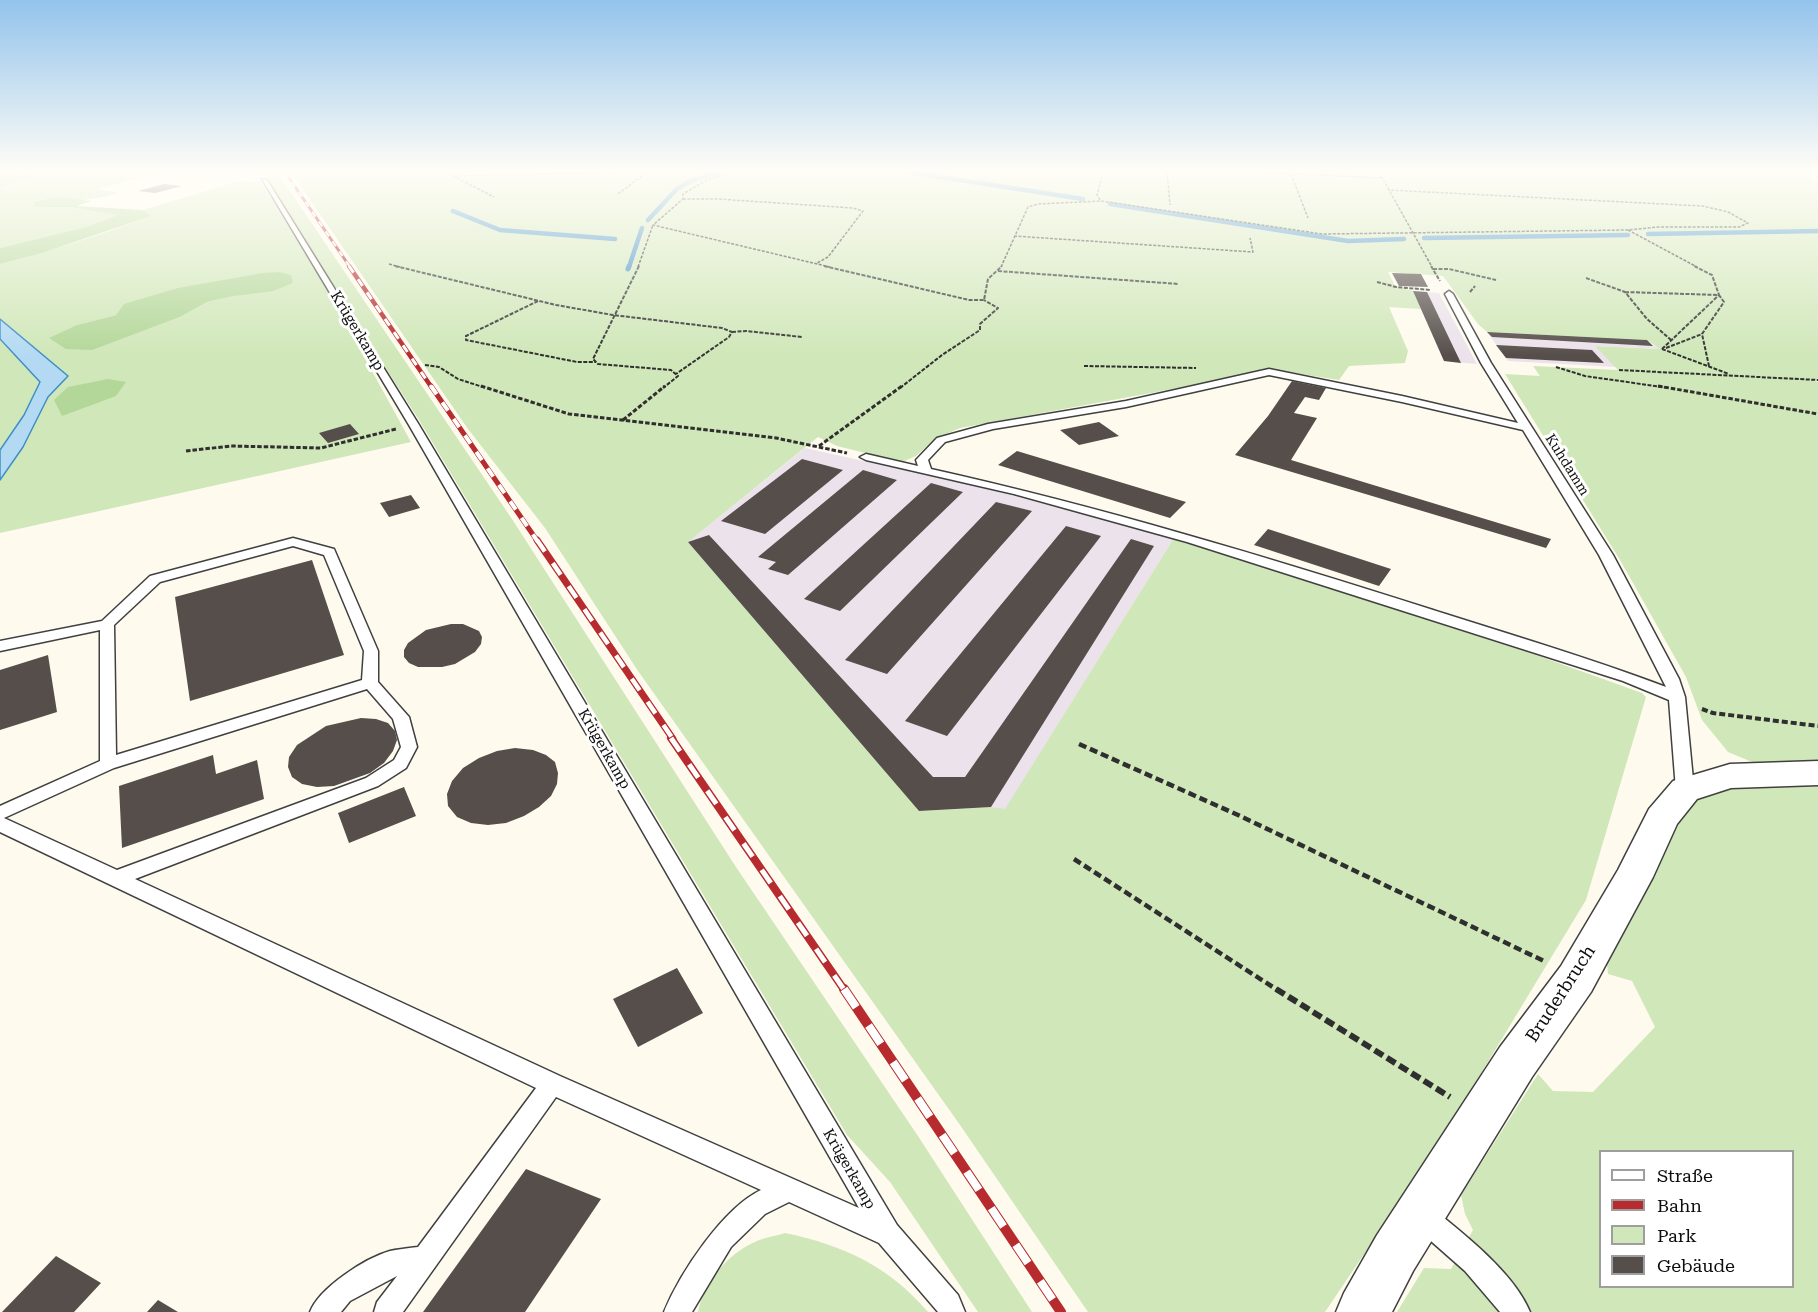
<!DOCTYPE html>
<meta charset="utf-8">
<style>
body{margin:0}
#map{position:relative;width:1818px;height:1312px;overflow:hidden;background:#fefbee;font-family:"Roboto Serif",serif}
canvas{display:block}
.legend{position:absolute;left:1599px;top:1150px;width:195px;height:138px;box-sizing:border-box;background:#fff;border:2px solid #9e9e9e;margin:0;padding:8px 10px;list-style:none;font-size:18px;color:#0d0d0d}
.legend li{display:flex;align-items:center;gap:12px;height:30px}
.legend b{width:30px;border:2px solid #9e9e9e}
</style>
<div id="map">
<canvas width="1818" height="1312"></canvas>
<ul class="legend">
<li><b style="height:8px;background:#fff"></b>Straße</li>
<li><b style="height:8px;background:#b72b2e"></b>Bahn</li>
<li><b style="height:16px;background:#d0e7b9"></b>Park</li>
<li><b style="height:16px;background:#554e4a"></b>Gebäude</li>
</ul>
</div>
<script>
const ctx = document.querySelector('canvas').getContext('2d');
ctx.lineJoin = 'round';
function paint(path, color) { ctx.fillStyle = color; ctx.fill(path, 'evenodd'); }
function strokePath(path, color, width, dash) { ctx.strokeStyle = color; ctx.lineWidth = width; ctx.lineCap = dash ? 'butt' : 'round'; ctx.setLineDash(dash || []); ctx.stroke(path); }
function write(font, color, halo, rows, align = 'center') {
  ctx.font = font + ' "Roboto Serif",serif'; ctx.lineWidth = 6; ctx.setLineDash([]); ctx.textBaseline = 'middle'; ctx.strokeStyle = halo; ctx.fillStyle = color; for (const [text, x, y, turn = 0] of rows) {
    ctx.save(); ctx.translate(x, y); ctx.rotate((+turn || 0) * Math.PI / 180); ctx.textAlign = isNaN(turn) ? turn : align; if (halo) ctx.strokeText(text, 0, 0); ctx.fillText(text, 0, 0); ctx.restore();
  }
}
paint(new Path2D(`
 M1413 291 1439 293 1477 364 1444 361Z
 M1487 332 1647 340 1653 345 1662 349 1596 346 1616 367 1508 361Z
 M805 448 976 486 1174 538 1005 810 991 807 919 811 688 542Z`), '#ebe2eb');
paint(new Path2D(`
 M37 172H160L168 173 152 174 98 189 119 193C91 201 65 201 36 207H69L119 215 86 227 0 248V188L40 174Z
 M259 172H277L512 519 736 867 918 1136 1032 1312H978L890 1182 847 1135 419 420 280 203 265 174Z
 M291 172H1806L1818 182V379L1813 380 1818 382V761L1752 762 1728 752 1702 720 1686 677 1620 560 1505 374 1540 376 1533 366 1618 370 1595 346 1660 349 1647 340 1487 332 1478 324 1443 276 1388 272 1395 286 1413 291 1421 309 1389 307 1408 351 1405 363 1349 366 1339 380 1270 369 1222 380 960 428 935 439 916 456 902 462 837 446 818 437 688 542 919 811 991 807 1005 809 1174 538 1539 656 1642 693 1646 697 1586 900 1437 1146 1325 1312H1088L960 1125 638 671 545 528 468 429Z
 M239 181 261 182 328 291 411 442 0 533V480L23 447 48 397 68 376 0 319V264C51 251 101 235 150 216L143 210ZM292 283 207 302 182 316 77 325 116 315Z
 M0 339 40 381 24 415 0 450Z
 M1818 783V1312H1397L1424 1268 1451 1269 1473 1230 1465 1214 1461 1195 1538 1074 1553 1091 1593 1092 1655 1027 1632 981 1608 974 1607 964 1623 919 1671 824 1698 799 1714 792 1740 787ZM1600 1152H1792V1286H1600Z
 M785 1233C843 1245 889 1266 928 1312H698C704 1282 728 1253 757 1241 766 1237 776 1236 785 1233Z`), '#d0e7b9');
paint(new Path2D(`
 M37 172 40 174 0 188V173Z
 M58 197 91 201 77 206 143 210 151 216 42 253 0 264V248L86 227 118 215 69 207H36L33 202Z
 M280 272 291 275 293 283 273 291 234 296 207 302 182 316 92 350 66 349 49 338 77 325 116 315 124 304 178 288 263 273Z
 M108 379 126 382 116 396 62 416 54 400 68 387Z`), '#b3d799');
const water = new Path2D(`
 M0 319 68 376 48 397 23 447 0 480V450L24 415 40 382 0 339Z`);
paint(water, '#b4daf3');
strokePath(water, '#3e8ec7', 1.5);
strokePath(new Path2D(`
 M908 172 1083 199
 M677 189 690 181 721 172
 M1110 204 1348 241 1404 239
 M453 211 500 230 615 239
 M648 220 675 191
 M1648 234 1818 231
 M1424 238 1628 235
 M629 267 642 228`), '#3e8ec7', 4.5);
strokePath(new Path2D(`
 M628 269 629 266`), '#3e8ec7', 5);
paint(new Path2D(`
 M164 184 182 186 155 193 138 191Z
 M1392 273 1421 274 1428 287 1399 286Z
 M1413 291 1427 292 1461 363 1444 361Z
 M1487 332 1647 340 1653 346 1492 337Z
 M1496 345 1592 350 1604 363 1506 358Z
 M1292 381 1326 388 1319 400 1305 397 1294 413 1317 418 1291 460 1551 539 1546 548 1235 455 1268 416Z
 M1099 422 1119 436 1079 445 1060 430Z
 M350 424 359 434 328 443 319 433Z
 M1017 451 1186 502 1170 518 998 465Z
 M802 459 843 470 765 534 721 521Z
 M863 470 897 480 788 575 768 569 776 562 758 557Z
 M931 483 963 492 840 611 804 599Z
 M411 495 420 508 389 517 380 503Z
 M996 502 1032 511 887 674 845 660Z
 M1066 526 1101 536 947 736 905 721Z
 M1268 529 1391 569 1379 586 1254 545Z
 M709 535 933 777H965L1131 539 1154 546 991 807 919 811 688 542Z
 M312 560 344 655 190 701 175 597Z
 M451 624H463L479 631 482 637 481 644 475 652 455 664 442 667H418L409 663 404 657V650L408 643 426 630Z
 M48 655 57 712 0 730V670Z
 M361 718 376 719 388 723 395 731 397 740 393 751 384 763 370 773 334 786 317 787 302 784 292 777 288 767 289 757 297 745 326 726Z
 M515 748 533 750 546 755 555 762 558 773 557 784 551 796 539 807 524 816 506 823 488 825 471 823 457 817 448 806 447 794 452 781 463 768 479 758 497 751Z
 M213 755 216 774 257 760 264 799 122 848 119 786Z
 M404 787 416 816 349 843 338 813Z
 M677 968 703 1013 638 1047 613 999Z
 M526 1169 601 1199 525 1312H423Z
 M56 1256 101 1283 74 1312H2Z
 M158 1300 178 1312H147Z`), '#554e4a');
const lane = new Path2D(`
 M262 179 267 180 419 425 897 1225 958 1295 965 1312H938L879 1243 789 1202 765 1214 731 1247 692 1312H664C680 1273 723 1208 761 1190L556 1097 403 1312H374L377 1302 397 1276 350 1301 341 1312H310C319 1288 365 1258 390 1251 399 1249 409 1248 418 1247L536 1088 0 832V806L100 761V630L0 651V641L102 621 150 576 293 538 334 549 378 651V682L409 717 417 747 406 768 378 786 135 879 560 1076 859 1208 409 425ZM293 546 324 555 364 651 362 680 116 755 114 625 160 582ZM367 689 393 719 401 747 394 760 366 778 117 870 4 818 114 768Z
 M1449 291 1453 294 1491 363 1613 555 1679 679 1685 697 1694 790 1691 794 1685 796 1679 794 1676 790 1669 700 1623 681 1187 542 1014 494 866 460 860 457 866 454 918 466 916 460 937 438 988 424 1126 401 1269 369 1402 396 1518 423 1481 363 1445 294ZM1269 375 1402 402 1523 430 1599 555 1666 687C1590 658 1511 635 1433 610 1267 557 1101 507 931 469L928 460 945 442 993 429 1126 407Z
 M1424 1205 1433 1209C1465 1235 1514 1273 1530 1312H1500L1465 1271 1415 1227 1411 1218 1415 1209Z`);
const street = new Path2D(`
 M1818 761V785L1731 788 1697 799 1677 824 1653 877 1591 992 1532 1077 1413 1271 1392 1312H1336L1344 1293 1377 1235 1500 1047 1561 966 1618 870 1649 809 1673 781 1730 764Z`);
strokePath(lane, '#404040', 3);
strokePath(street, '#404040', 3);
strokePath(new Path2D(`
 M445 172 494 197
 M733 172 707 180 683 194V199L653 225 830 267
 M1167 172 1170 205
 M1253 172 1382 178
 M1379 172 1432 267
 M1291 174 1308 218
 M455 176 647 172
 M618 194 647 172
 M683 199H718L853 208 863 211 828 257 817 263
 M1100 200 1097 195 1103 172
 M1628 230 1697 267
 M1014 236 1253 252 1250 238
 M389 264 400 267
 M638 267 653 225
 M1001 267 1028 207 1038 204 1101 201 1322 234 1628 230 1658 227H1739L1748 223 1728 212 1703 206 1388 190`), '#2f2f2f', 1.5, [3, 1.5]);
strokePath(new Path2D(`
 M395 266 556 305 613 315 722 328 732 332 729 337 676 374
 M639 266 593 359 598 364 671 370 678 376 663 388
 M824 266 969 300H984L988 279 1002 266
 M1431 266 1440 281
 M1433 269H1449L1496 280
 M998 271 1179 284
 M1586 278 1625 292 1647 319 1671 340
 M1377 282 1396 287 1431 290
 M1470 292 1475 286
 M1625 292 1719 295 1724 302 1702 334 1709 366
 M538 301 466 336V340L577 362H596
 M732 332 746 331 802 337
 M1666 348 1702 334
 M1662 349 1719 295 1712 275 1694 266
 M1662 349 1729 374
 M425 365 439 367 458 379 486 388
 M1084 366 1196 368
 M1556 367 1585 376 1669 388
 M1619 370 1818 380
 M900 388 942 355 980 330V324L998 308 984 300`), '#2f2f2f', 2, [4, 1.5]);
strokePath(new Path2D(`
 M481 386 569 414 776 438 847 453
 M1658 386 1818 414
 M623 420 665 386
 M819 446 902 386
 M186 451 231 446 321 448 396 429`), '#2f2f2f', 3, [4.5, 2]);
strokePath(new Path2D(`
 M1702 709 1713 713 1818 726`), '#2f2f2f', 4, [6, 3]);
strokePath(new Path2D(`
 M1079 744 1238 815 1546 962
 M1074 859 1279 991`), '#2f2f2f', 4.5, [8, 4]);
strokePath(new Path2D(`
 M1276 989 1450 1097`), '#2f2f2f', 6, [10, 4.5]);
paint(lane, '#fff');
paint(street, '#fff');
const railFar5 = new Path2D(`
 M285 172 350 267
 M1813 172 1818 176`);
const railFar4 = new Path2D(`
 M349 266 432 388`);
const railFar3 = new Path2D(`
 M431 386 538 542`);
const railFar2 = new Path2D(`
 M537 540 673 739`);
const railFar1 = new Path2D(`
 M671 738 845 991`);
const rail = new Path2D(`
 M844 989 1061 1312`);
strokePath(railFar5, '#b72b2e', 3);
strokePath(railFar4, '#b72b2e', 4.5);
strokePath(railFar3, '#b72b2e', 5);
strokePath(railFar2, '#b72b2e', 7);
strokePath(railFar1, '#b72b2e', 8);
strokePath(rail, '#b72b2e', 10);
strokePath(railFar5, '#fff', 2, [6]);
strokePath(railFar4, '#fff', 3, [8]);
strokePath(railFar3, '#fff', 4, [10]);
strokePath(railFar2, '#fff', 4.5, [14]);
strokePath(railFar1, '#fff', 5, [16]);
strokePath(rail, '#fff', 8, [22]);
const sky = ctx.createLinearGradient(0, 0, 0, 356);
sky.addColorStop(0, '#93c3ec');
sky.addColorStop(0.48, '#fffdf7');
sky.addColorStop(1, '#fffdf700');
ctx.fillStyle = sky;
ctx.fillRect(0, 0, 1818, 356);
write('14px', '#0d0d0d', '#fff', [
 ["Kuhdamm",1567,465,58]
]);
write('15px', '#0d0d0d', '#fff', [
 ["Krügerkamp",357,331,59],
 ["Krügerkamp",604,749,60],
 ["Krügerkamp",849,1169,60]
]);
write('18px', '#0d0d0d', '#fff', [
 ["Bruderbruch",1561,994,-57]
]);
</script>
